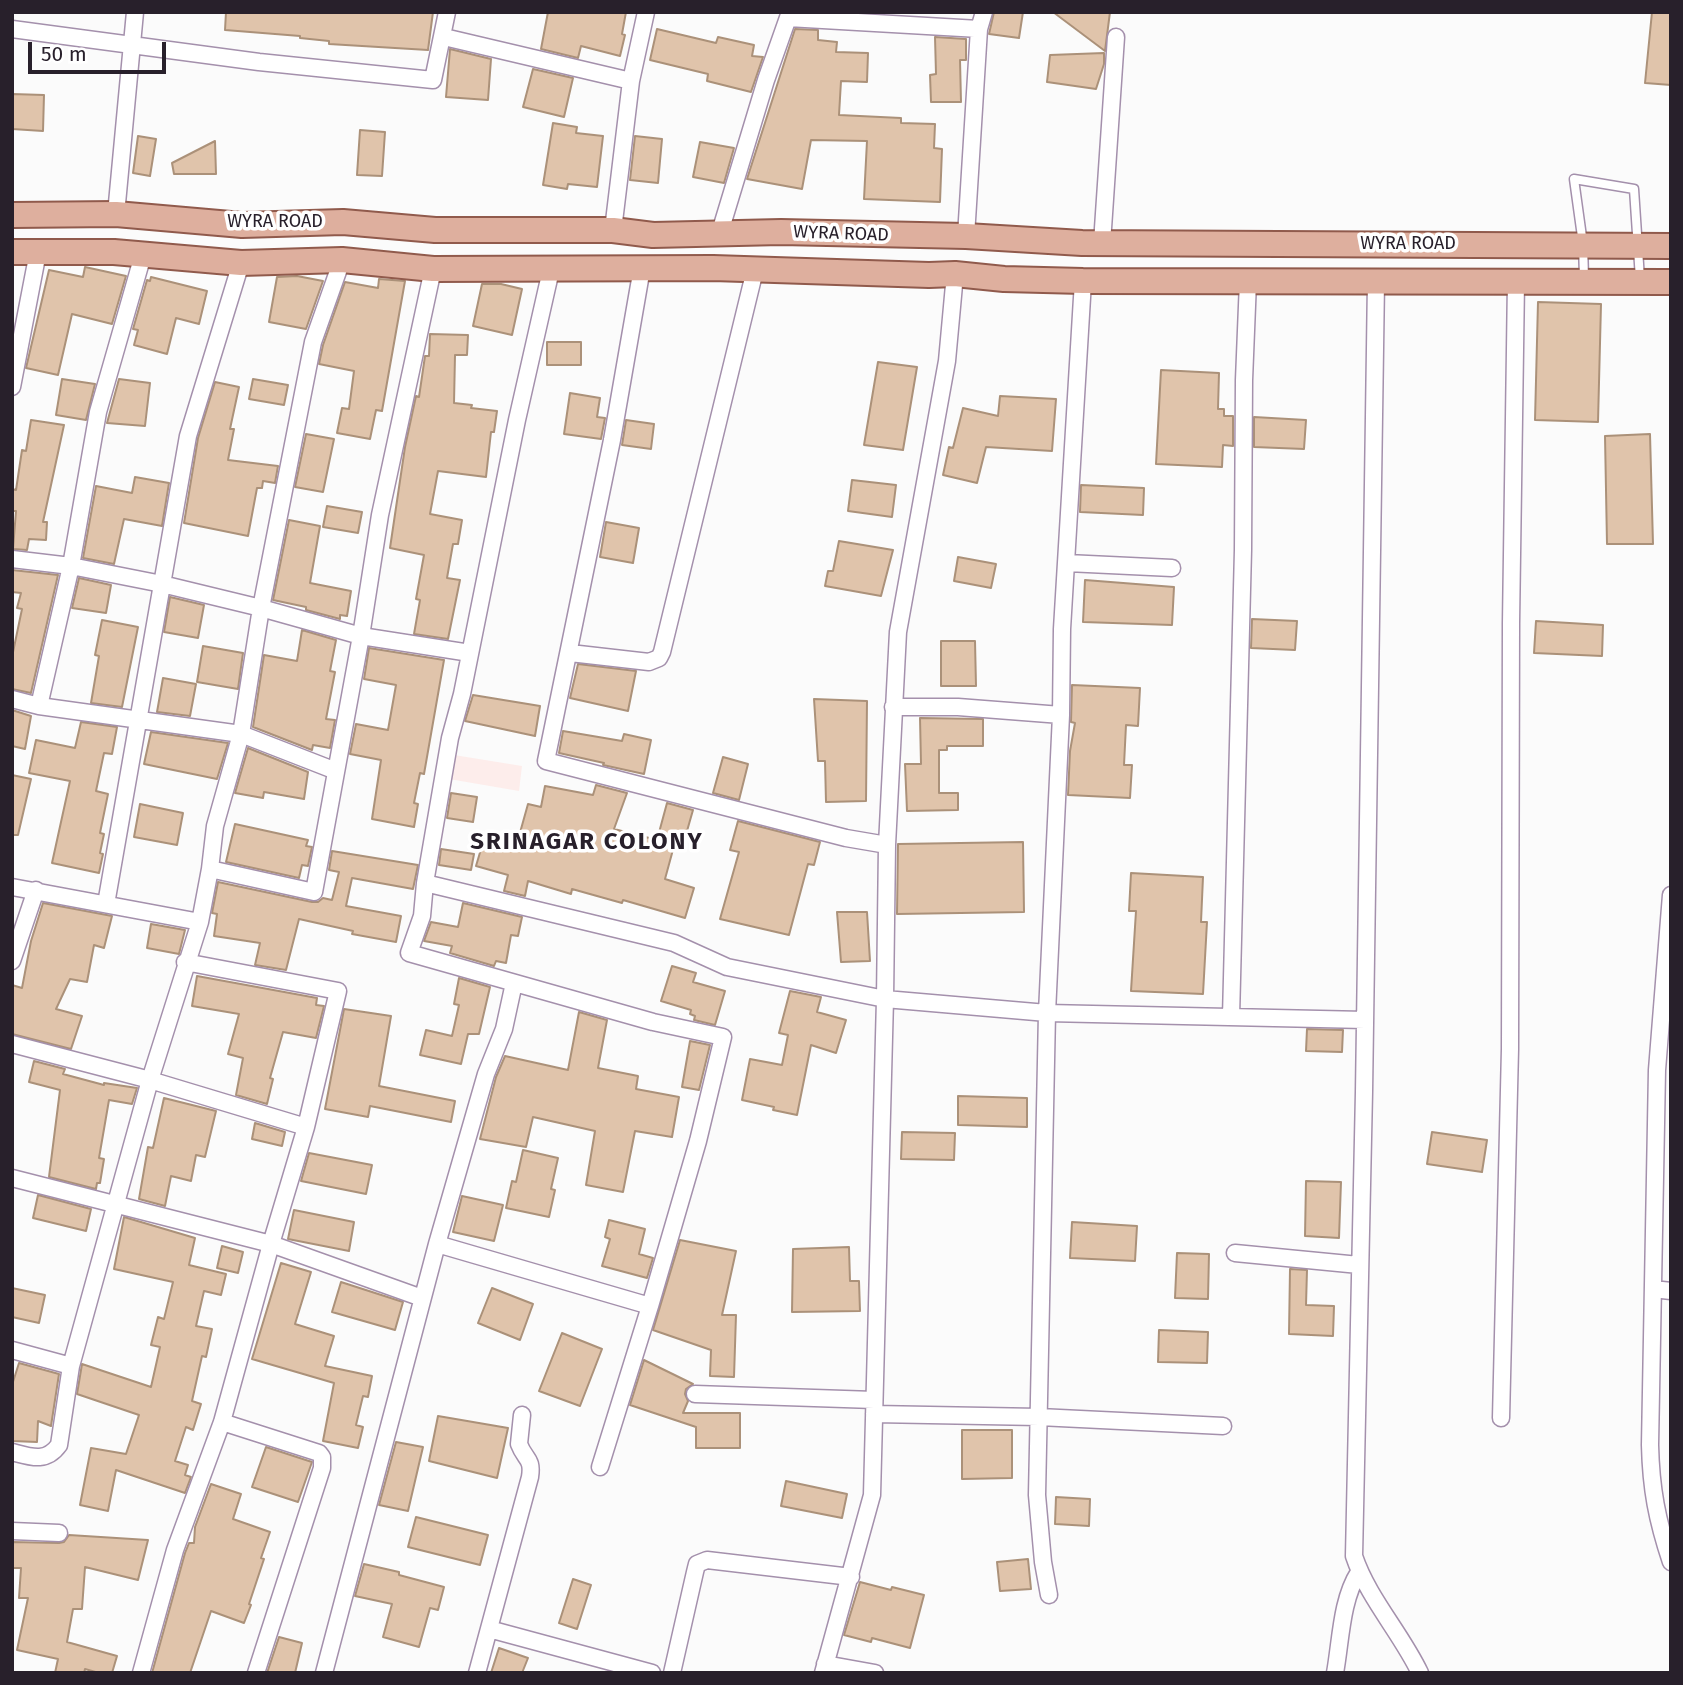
<!DOCTYPE html>
<style>
body{margin:0}
#map{position:relative;width:1683px;height:1685px;overflow:hidden;background:#fbfbfb;font-family:"Fira Sans",sans-serif}
canvas{display:block}
.frame{position:absolute;inset:0;border:14px solid #28202b;pointer-events:none}
.scale{position:absolute;left:28px;top:42px;width:138px;height:32px;box-sizing:border-box;border:4px solid #28202b;border-top:0;padding-left:9px;font-size:21px;line-height:24px;white-space:nowrap;color:#28202b;-webkit-text-stroke:5px #fff;paint-order:stroke}
</style>
<div id="map">
<canvas width="1683" height="1685"></canvas>
<div class="frame"></div>
<div class="scale">50 m</div>
</div>
<script>
const ctx = document.querySelector('canvas').getContext('2d');
ctx.lineJoin = 'round';
function paint(path, color) { ctx.fillStyle = color; ctx.fill(path, 'evenodd'); }
function strokePath(path, color, width, dash) { ctx.strokeStyle = color; ctx.lineWidth = width; ctx.lineCap = dash ? 'butt' : 'round'; ctx.setLineDash(dash || []); ctx.stroke(path); }
function write(font, color, halo, rows, align = 'center') {
  ctx.font = font + ' "Fira Sans",sans-serif'; ctx.lineWidth = 7; ctx.setLineDash([]); ctx.textBaseline = 'middle'; ctx.strokeStyle = halo; ctx.fillStyle = color; for (const [text, x, y, turn = 0] of rows) {
    ctx.save(); ctx.translate(x, y); ctx.rotate((+turn || 0) * Math.PI / 180); ctx.textAlign = isNaN(turn) ? turn : align; if (halo) ctx.strokeText(text, 0, 0); ctx.fillText(text, 0, 0); ctx.restore();
  }
}
paint(new Path2D(`
 M454 755 522 766 519 791 449 779Z`), '#fdedeb');
const building = new Path2D(`
 M226 12H433L428 50 329 44V41L300 38V36L225 30Z
 M548 12H626L622 34 625 35 620 56 581 46 578 58 541 49Z
 M994 12H1023L1019 38 989 34Z
 M1053 12H1110L1105 51Z
 M1652 12H1671V85L1645 83Z
 M657 29 716 43 718 37 754 45 752 56 763 57 751 92 707 81 708 74 650 60Z
 M795 29 818 30V40L837 42 836 52 868 53 867 82 841 81 839 115 901 118V123L935 124 934 148 942 149 940 202 864 199 867 141 811 140 802 189 747 179Z
 M935 37 966 39V60H960L961 102H931L930 75 936 74Z
 M450 49 491 59 488 100 446 97Z
 M1104 53V64L1096 89 1047 82 1050 55Z
 M533 69 573 78 564 117 523 107Z
 M12 94 44 95 43 131 12 129Z
 M553 123 577 127 576 133 603 136 597 187 568 184 567 189 543 185Z
 M360 130 385 132 382 176 357 175Z
 M138 136 156 139 150 176 133 173Z
 M635 136 662 139 658 183 630 180Z
 M215 141 216 174H174L172 163Z
 M700 142 734 148 724 183 693 177Z
 M85 267 126 276 112 324 72 314 58 375 26 368 49 270 83 277Z
 M297 276 323 281 306 329 269 322 277 277Z
 M151 277 207 291 199 324 176 318 167 354 134 345 138 330 133 329 147 280 150 281Z
 M379 279 405 281 382 411 376 410 370 439 337 433 342 408 349 409 354 371 319 364 323 345 345 282 378 288Z
 M482 284H501L522 289 512 335 473 326Z
 M1538 302 1601 304 1598 422 1535 420Z
 M430 334 468 335 467 355H455L454 403 472 405 471 408 497 411 494 432H491L486 477 438 471 430 514 462 520 458 544H453L447 578 460 580 448 639 414 634 420 600 416 599 424 555 390 548 405 447 416 396 419 397 425 356H429Z
 M547 342H581V365H547Z
 M878 362 917 367 903 450 864 445Z
 M1161 370 1219 373 1218 409H1224V416H1233V446L1223 445 1222 467 1156 464Z
 M62 379 95 384 86 420 56 415Z
 M119 379 150 383 145 426 107 423Z
 M253 379 288 385 284 405 249 399Z
 M215 382 239 387 230 429H234L228 460 278 466 275 483 263 481 262 488H257L248 536 184 523 198 438Z
 M570 393 600 398 597 417 605 418 601 439 564 434Z
 M1000 396 1056 399 1052 451 986 447 977 483 943 475 949 447 953 448 963 408 998 416Z
 M1254 417 1306 420 1304 449 1254 447Z
 M31 420 64 425 43 522H47L46 540 29 539 27 550 13 549 16 511H12V489L16 490 22 450 26 451Z
 M626 420 654 424 651 449 622 445Z
 M306 434 334 439 323 492 295 487Z
 M1650 434 1653 544H1607L1605 436Z
 M135 477 169 483 162 526 124 519 114 564 83 558 96 486 132 493Z
 M852 480 896 485 892 517 848 511Z
 M1081 485 1144 488 1143 515 1080 512Z
 M327 506 362 512 358 533 323 527Z
 M289 520 320 526 310 583 351 591 347 616 340 615V619L306 610V607L273 600Z
 M606 522 639 528 633 563 600 557Z
 M839 541 893 550 881 596 825 586 828 571H833Z
 M958 557 996 564 991 588 954 581Z
 M12 570 58 575 31 693 12 689V657L22 609 17 608 21 593 12 592Z
 M79 578 111 585 106 613 72 608Z
 M1085 580 1174 587 1172 625 1083 622Z
 M170 597 204 605 198 638 164 632Z
 M1252 619 1297 621 1295 650 1251 648Z
 M102 620 138 627 122 707 91 703 99 656 95 655Z
 M1536 621 1603 625 1602 656 1534 653Z
 M302 630 336 640 330 671 335 672 326 719 335 720 330 748 313 745 312 750 253 727 264 655 297 661Z
 M941 641H975L976 686H941Z
 M203 646 243 653 238 689 197 682Z
 M369 648 444 660 424 774 420 773 414 803 418 804 414 827 372 819 381 760 350 754 356 724 388 730 396 685 364 679Z
 M578 664 636 671 628 711 570 698Z
 M163 678 196 684 190 716 157 712Z
 M1072 685 1140 688 1138 726 1126 725 1124 765H1132L1130 798 1068 795 1070 751 1075 723 1071 722Z
 M473 695 540 706 535 736 465 721Z
 M814 699 867 701 866 801 826 802 825 761H818Z
 M12 710 31 716 25 749 12 746Z
 M920 718 983 719V746H947V750H939V793H958V810L907 811 905 764H921Z
 M81 722 117 727 112 754 104 753 96 791 108 794 100 833 104 834 100 853 103 854 99 873 52 863 70 781 29 773 36 740 75 748Z
 M563 731 622 741 624 734 651 740 644 774 603 765 604 763 559 753Z
 M151 732 228 743 217 779 144 764Z
 M248 748 308 772 304 799 264 792 263 798 235 793Z
 M723 757 748 764 739 800 713 793Z
 M12 775 31 779 18 835H12Z
 M596 785 627 793 614 829 657 840 667 803 693 810 685 838 677 835 665 879 694 888 685 918 623 900 622 903 572 889 571 894 528 881 525 896 504 891 508 875 476 866 484 839 516 847 528 804 541 807 545 786 593 795Z
 M451 793 477 797 473 822 447 818Z
 M140 804 183 813 177 845 134 837Z
 M738 821 820 842 814 865 808 864 789 935 720 919 739 852 730 850Z
 M235 824 308 840 306 846 312 847 308 866 302 865 299 878 226 862Z
 M1023 842 1024 912 897 914 898 844Z
 M441 849 474 854 471 870 439 865Z
 M332 851 418 865 413 889 352 878 346 906 401 916 396 942 352 934 353 931 299 919 286 970 255 965 260 943 214 936 217 914 212 913 218 882 312 902H318L323 898 332 900 339 872 329 870Z
 M1131 873 1203 877 1201 922H1207L1203 994 1131 991 1136 911H1129Z
 M43 903 112 916 104 948 94 945 87 982 70 979 56 1009 82 1016 71 1049 12 1034V985L22 988 31 941Z
 M463 903 522 917 518 936 511 935 506 963 496 961 494 966 450 953 452 946 424 941 431 922 458 927Z
 M837 912H867L870 961 841 962Z
 M151 924 185 930 179 954 147 948Z
 M672 966 696 973 693 982 725 991 715 1025 694 1020 695 1016 690 1014 691 1010 661 1001Z
 M197 976 317 998 316 1005 324 1006 316 1038 283 1032 270 1078 273 1079 267 1104 236 1095 243 1058 228 1054 239 1014 192 1006Z
 M459 978 490 987 479 1034H468L461 1064 420 1055 426 1030 452 1036 459 1005 454 1004Z
 M790 991 821 997 817 1012 846 1020 836 1053 811 1045 797 1115 773 1110 774 1107 742 1100 750 1059 782 1065 788 1035 779 1033Z
 M344 1009 391 1016 379 1086 455 1101 451 1122 370 1106 368 1117 325 1109Z
 M579 1012 607 1020 598 1068 638 1076 636 1089 679 1097 672 1137 635 1131 623 1192 586 1185 595 1131 533 1117 526 1147 480 1139 496 1077 505 1056 568 1070Z
 M1307 1029 1343 1030 1342 1052 1306 1051Z
 M690 1041 710 1045 699 1090 682 1087Z
 M34 1061 65 1069 63 1074 104 1085V1083L137 1088 132 1104 109 1100 99 1158 104 1159 100 1183H97L96 1189 49 1177 60 1090 29 1082Z
 M958 1096 1027 1098V1127L958 1125Z
 M164 1098 216 1111 205 1157 196 1155 191 1181 171 1176 165 1206 139 1199 148 1147 153 1148Z
 M255 1123 285 1132 282 1146 252 1139Z
 M902 1132 955 1133 954 1160 901 1159Z
 M1432 1132 1487 1140 1482 1172 1427 1164Z
 M523 1150 558 1158 551 1189 555 1190 549 1217 506 1208 512 1181 516 1182Z
 M309 1153 372 1165 366 1194 301 1181Z
 M1306 1181 1341 1182 1339 1238 1305 1236Z
 M38 1195 91 1209 86 1231 33 1218Z
 M462 1196 503 1205 494 1241 453 1232Z
 M294 1210 354 1222 349 1251 288 1239Z
 M124 1217 195 1238 189 1265 226 1274 221 1295 204 1291 196 1326 212 1329 206 1357 202 1356 192 1401 201 1404 193 1430 186 1427 175 1461 188 1465 185 1475 191 1477 185 1493 116 1470 108 1511 80 1505 91 1448 126 1454 139 1415 77 1394 82 1364 151 1387 160 1347 151 1345 158 1317 164 1319 173 1282 114 1269Z
 M609 1220 645 1229 639 1254 653 1258 647 1278 602 1266 610 1239 605 1237Z
 M1072 1222 1137 1226 1135 1261 1070 1258Z
 M680 1240 736 1251 722 1315H736L734 1377 710 1376 711 1350 653 1330Z
 M222 1246 243 1252 238 1273 217 1268Z
 M849 1247 850 1281H859L860 1311 792 1312 793 1249Z
 M1177 1253 1209 1254 1208 1299 1175 1298Z
 M281 1263 311 1272 295 1324 334 1336 325 1366 372 1376 368 1397 363 1396 356 1425 363 1427 358 1448 323 1441 334 1383 252 1359Z
 M1290 1269 1307 1270 1306 1305 1334 1306 1333 1336 1289 1334Z
 M341 1282 403 1302 395 1330 332 1312Z
 M12 1288 45 1295 39 1323 12 1317Z
 M492 1288 533 1304 520 1340 478 1323Z
 M1159 1330 1208 1332 1207 1363 1158 1362Z
 M562 1333 602 1349 580 1406 539 1391Z
 M644 1360 693 1384 686 1389 685 1394 688 1401 683 1413H740V1448H696V1427L630 1405Z
 M19 1363 59 1374 51 1426 38 1421 37 1442 12 1441V1385Z
 M438 1416 508 1428 497 1478 429 1461Z
 M962 1430H1012V1478L962 1479Z
 M396 1442 423 1447 408 1511 379 1505Z
 M266 1447 312 1462 298 1502 252 1487Z
 M786 1481 847 1494 842 1518 781 1506Z
 M211 1484 241 1494 233 1519 270 1532 261 1558 264 1559 249 1604 251 1605 244 1623 211 1611 190 1673H152L185 1553 189 1543H194L195 1527Z
 M1056 1497 1090 1499 1089 1526 1055 1524Z
 M416 1517 488 1535 480 1565 408 1547Z
 M69 1535 148 1540 138 1580 85 1567 82 1609H73L67 1642 117 1656 112 1673H99L85 1669 84 1673H55L58 1659 17 1650 28 1598H19L21 1568H12V1542L59 1543 64 1542Z
 M1028 1559 1031 1589 1000 1591 997 1562Z
 M364 1564 399 1572V1575L444 1587 438 1610 430 1608 419 1647 383 1637 392 1604 355 1596Z
 M573 1579 591 1585 577 1629 559 1623Z
 M860 1582 891 1590 892 1587 924 1595 910 1648 872 1638 871 1642 844 1635Z
 M279 1637 302 1643 295 1673H267Z
 M499 1648 528 1658 522 1673H491Z`);
paint(building, '#e0c4ab');
strokePath(building, '#ab9179', 2);
const lane = new Path2D(`
 M1584 278 1583 244 1574 179 1634 189 1640 279`);
const street = new Path2D(`
 M788 18 979 29
 M12 29 259 62 433 80 447 12
 M444 37 631 81
 M116 214 135 12
 M613 230 631 81 646 12
 M720 232 766 80 790 12
 M966 236 979 29 984 12
 M1102 243 1116 37
 M642 268 612 440 546 761 846 838 887 845
 M551 270 517 420 462 694 450 738 425 883 422 916 409 953 653 1022 723 1037 698 1141 650 1306
 M1376 281 1364 1092 1354 1556C1368 1598 1401 1633 1420 1673
 M12 387 38 252
 M12 559 71 566 162 584 261 608 361 636 470 653
 M1067 563 1172 568
 M570 653 649 662 659 658 662 652 755 270
 M12 699 39 706 241 734 336 771
 M39 706 71 566 98 412 143 255
 M893 707H958L1061 715
 M210 869 314 892 361 636 380 515 433 269
 M425 883 674 943 727 967 885 999 1047 1013 1365 1020
 M12 887 200 922
 M1671 895 1657 1070 1650 1445C1651 1489 1657 1520 1671 1562
 M106 904 188 436 241 263
 M12 961 36 890
 M1231 1017 1243 550 1244 380 1248 281
 M12 1044 150 1080 306 1127
 M12 1178 271 1244 422 1298
 M437 1244 650 1306 600 1467
 M1235 1253 1359 1265
 M1653 1289 1671 1291
 M12 1350 71 1366
 M695 1394 874 1400
 M874 1414 1039 1417 1223 1426
 M1501 1418 1510 1049 1511 623 1516 281
 M222 1422 319 1453 322 1457V1468L256 1673
 M12 1452C31 1457 46 1463 59 1445L71 1366 150 1080 200 922 210 869 215 826 241 734 261 608 313 342 342 260
 M12 1531 59 1533
 M1049 1595 1043 1562 1037 1495 1047 1013 1061 715 1062 629 1083 281
 M489 1629 652 1673
 M825 1664 875 1673
 M141 1673 175 1550 222 1422 271 1244 306 1127 338 991 185 962
 M324 1673 437 1244 486 1074 504 1029 514 983
 M477 1673 530 1477C533 1458 525 1460 519 1444L522 1415
 M672 1673 695 1572 697 1564 707 1560 851 1577
 M823 1673 872 1495 885 999 887 845 898 632 947 361 955 274
 M1335 1673C1341 1640 1341 1600 1359 1572`);
const primary = new Path2D(`
 M12 215 116 214 242 225 343 222 435 230H613L653 235 781 232 966 236 1082 243 1671 246
 M12 252H114L241 263 342 260 433 269 713 268 929 275 955 274 1004 279 1083 281 1671 282`);
strokePath(lane, '#a490ac', 11);
strokePath(street, '#a490ac', 19);
strokePath(primary, '#905a4c', 28);
strokePath(lane, '#fff', 8);
strokePath(street, '#fff', 16);
strokePath(primary, '#deaf9e', 24);
write('18px', '#28202b', '#fff', [
 ["WYRA ROAD",275,222],
 ["WYRA ROAD",841,234,2],
 ["WYRA ROAD",1408,244]
]);
ctx.letterSpacing = '2px';
write('bold 24px', '#28202b', '#fff', [
 ["SRINAGAR COLONY",587,842]
]);
ctx.letterSpacing = '0px';
</script>
